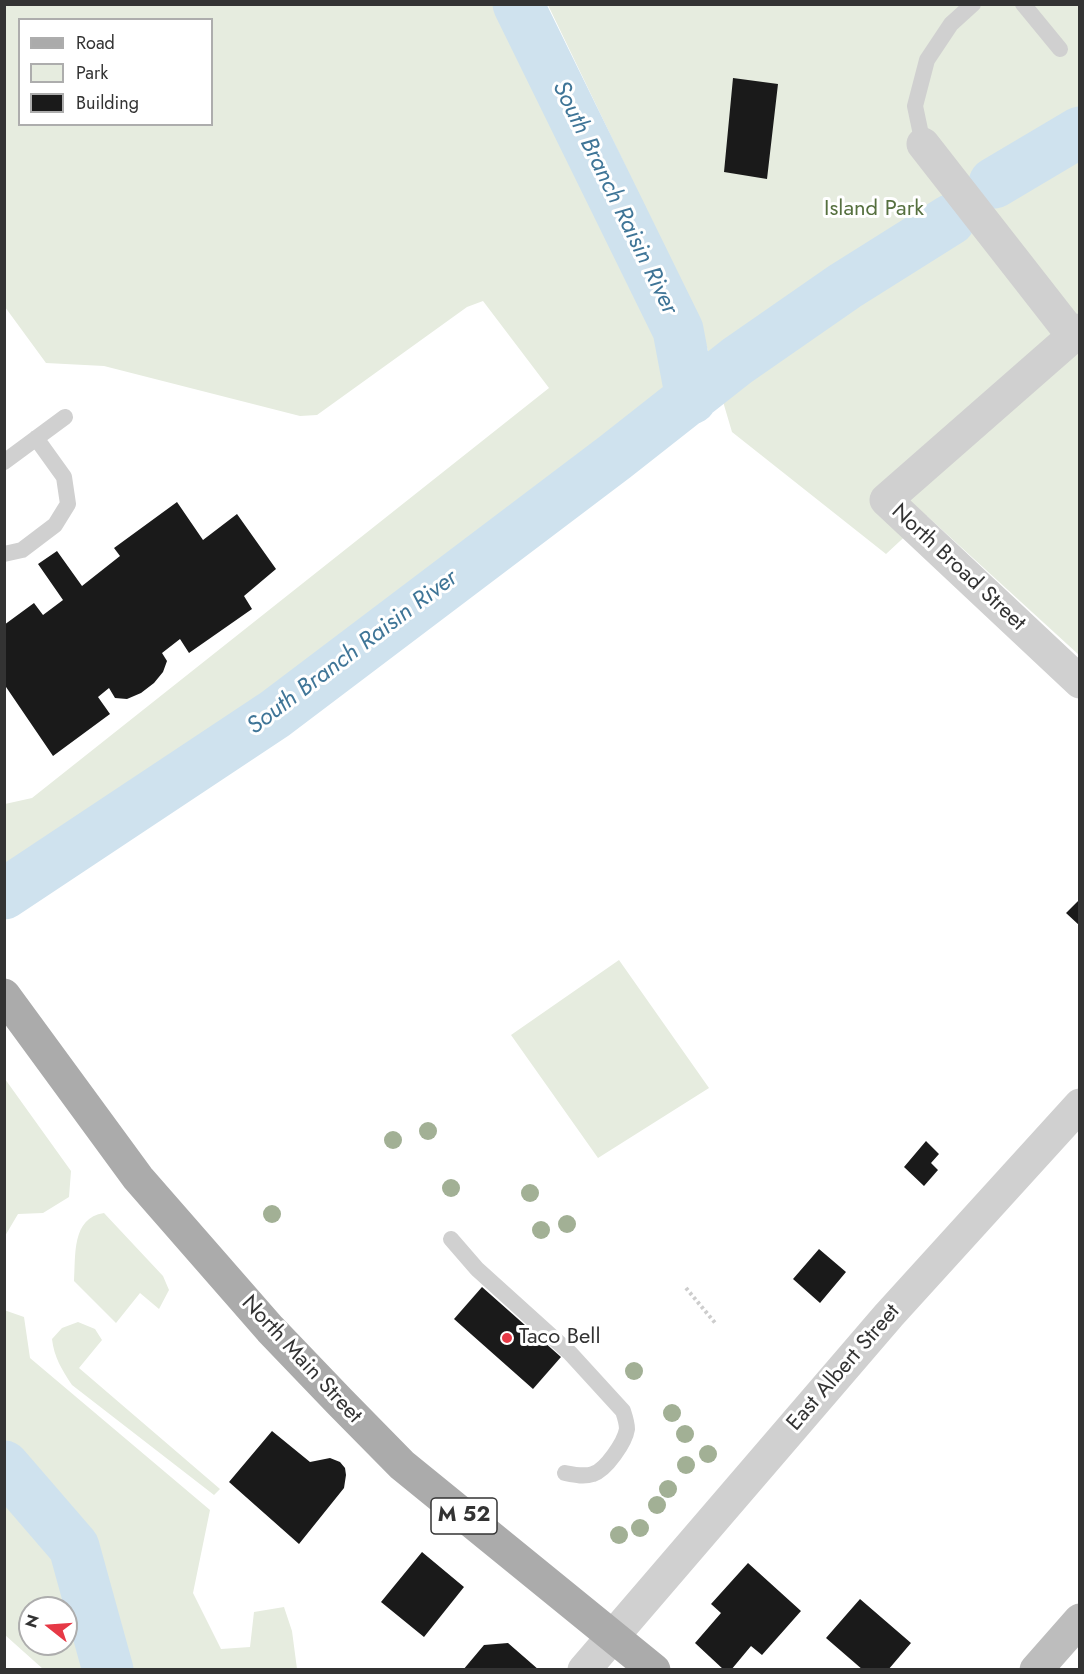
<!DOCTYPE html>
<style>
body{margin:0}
#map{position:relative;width:1084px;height:1674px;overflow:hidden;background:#fff;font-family:Jost,sans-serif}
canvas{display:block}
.frame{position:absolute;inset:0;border:6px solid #333;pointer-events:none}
.legend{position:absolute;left:18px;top:18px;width:195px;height:108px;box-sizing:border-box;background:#fff;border:2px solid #adadad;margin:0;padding:8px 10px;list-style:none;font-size:18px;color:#333}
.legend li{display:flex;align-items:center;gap:12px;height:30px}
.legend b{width:30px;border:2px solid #adadad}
.north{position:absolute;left:18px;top:1596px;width:60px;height:60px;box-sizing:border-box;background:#fff;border:2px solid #adadad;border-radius:50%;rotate:287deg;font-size:16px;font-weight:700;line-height:24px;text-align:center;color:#333}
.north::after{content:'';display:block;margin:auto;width:21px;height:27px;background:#e63946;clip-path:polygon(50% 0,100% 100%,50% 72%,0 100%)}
</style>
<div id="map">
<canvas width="1084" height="1674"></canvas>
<div class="frame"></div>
<ul class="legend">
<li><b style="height:8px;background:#ababab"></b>Road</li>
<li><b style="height:16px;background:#e6ecdf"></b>Park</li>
<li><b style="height:16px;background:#1a1a1a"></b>Building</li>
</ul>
<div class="north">N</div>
</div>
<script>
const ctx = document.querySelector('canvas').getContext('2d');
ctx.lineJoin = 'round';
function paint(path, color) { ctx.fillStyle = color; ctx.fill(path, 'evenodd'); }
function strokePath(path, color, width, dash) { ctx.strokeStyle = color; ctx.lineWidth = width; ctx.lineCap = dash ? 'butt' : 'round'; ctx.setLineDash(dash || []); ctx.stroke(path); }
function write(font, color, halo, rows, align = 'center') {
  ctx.font = font + ' Jost,sans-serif'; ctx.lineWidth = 6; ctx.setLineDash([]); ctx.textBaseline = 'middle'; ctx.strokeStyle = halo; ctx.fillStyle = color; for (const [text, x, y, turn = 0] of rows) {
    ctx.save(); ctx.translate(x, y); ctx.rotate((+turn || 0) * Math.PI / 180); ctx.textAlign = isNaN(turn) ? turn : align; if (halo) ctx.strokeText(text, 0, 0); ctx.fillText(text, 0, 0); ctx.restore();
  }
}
paint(new Path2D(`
 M5 4 519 5 678 330 691 399 275 714 5 894V804L32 798 549 388 483 301 467 307 317 415 300 416 104 366 46 363 5 307ZM20 20H212V124H20Z
 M548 5H1079V655L927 516 886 554 732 432 698 317Z
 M619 960 709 1088 598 1158 511 1035Z
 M5 1079 71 1171 69 1197 43 1213 18 1214 5 1236Z
 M104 1213 163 1276 169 1290 159 1309 140 1293 116 1323 74 1281C76 1256 71 1218 104 1213Z
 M4 1310 24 1317 30 1358 210 1510 193 1593 221 1649 250 1647 254 1612 284 1607 292 1631 297 1669H43L5 1635ZM30 1608H66V1644H30Z
 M78 1322 95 1329 102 1340 79 1368 220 1489 214 1495 72 1385C62 1370 54 1357 52 1339L62 1328Z`), '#e6ecdf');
strokePath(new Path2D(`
 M518 4 678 330 691 399
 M994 183 1080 132
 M4 894 275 714 615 457 737 361 845 286 950 220
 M4 1466 74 1547 108 1670`), '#cfe2ee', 51);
paint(new Path2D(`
 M733 78 778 84 767 179 724 172Z
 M177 502 203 540 237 514 276 569 244 596 252 609 189 653 180 639 162 653 167 661 163 672 154 683 141 693 127 699 115 698 109 688 98 697 110 714 53 756 4 684V625L34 603 43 615 63 600 38 564 57 551 82 586 120 556 114 548Z
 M1080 899V926L1066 913Z
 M926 1141 939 1154 931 1163 938 1170 924 1186 904 1167Z
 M819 1249 846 1272 820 1303 793 1279Z
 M482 1287 561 1357 533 1389 454 1319Z
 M272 1431 310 1462 330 1458 340 1462 345 1468 346 1475 344 1488 299 1544 229 1482Z
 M422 1552 464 1587 424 1637 381 1602Z
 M748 1563 801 1611 762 1655 751 1646 731 1670H724L695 1643 721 1613 711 1604Z
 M860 1599 911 1643 888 1670H863L826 1638Z
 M508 1643 539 1670H463L484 1645Z`), '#1a1a1a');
strokePath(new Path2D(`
 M686 1288 716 1324`), '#cdcdcd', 4, [3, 3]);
strokePath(new Path2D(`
 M1023 4 1060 49
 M923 144 915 106 927 60 951 24 973 4
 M4 462 65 417
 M4 554 22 550 55 525 68 504 64 477 36 438
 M451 1239 477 1269 570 1353 623 1411C625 1417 627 1423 627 1429 625 1442 606 1470 593 1474 584 1477 575 1475 565 1473`), '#d0d0d0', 16);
strokePath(new Path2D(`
 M923 144 1073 336
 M1080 330 886 500 1080 682
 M584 1670 889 1315 1080 1105`), '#d0d0d0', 33);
strokePath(new Path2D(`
 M1036 1670 1080 1620`), '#bdbdbd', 33);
strokePath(new Path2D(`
 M4 995 138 1178 270 1329 340 1402 402 1465 654 1670`), '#ababab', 33);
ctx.fillStyle = '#a2b095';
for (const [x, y] of [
 [428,1131],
 [393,1140],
 [451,1188],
 [530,1193],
 [272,1214],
 [567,1224],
 [541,1230],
 [634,1371],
 [672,1413],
 [685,1434],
 [708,1454],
 [686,1465],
 [668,1489],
 [657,1505],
 [640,1528],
 [619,1535]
]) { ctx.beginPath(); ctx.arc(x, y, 9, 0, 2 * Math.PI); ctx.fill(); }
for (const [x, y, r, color] of [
 [507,1338,6,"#e63946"]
]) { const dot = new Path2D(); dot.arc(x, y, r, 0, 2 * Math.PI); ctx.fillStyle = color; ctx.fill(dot); strokePath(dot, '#fff', 2); }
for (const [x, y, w] of [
 [464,1516,66]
]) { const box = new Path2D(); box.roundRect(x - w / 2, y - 18, w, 36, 4.5); ctx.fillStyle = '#fff'; ctx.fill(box); strokePath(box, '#333', 1.5); }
write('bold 21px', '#333', null, [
 ["M 52",464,1516]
]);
write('22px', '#56703f', '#fff', [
 ["Island Park",874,210]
]);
write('22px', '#333', '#fff', [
 ["North Broad Street",958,568,43],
 ["North Main Street",301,1360,47],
 ["East Albert Street",844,1368,-49]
]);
write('22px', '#333', '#fff', [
 ["Taco Bell",519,1338]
], 'left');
write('italic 24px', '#3f7597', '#fff', [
 ["South Branch Raisin River",614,198,64],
 ["South Branch Raisin River",353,653,-37]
]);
</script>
